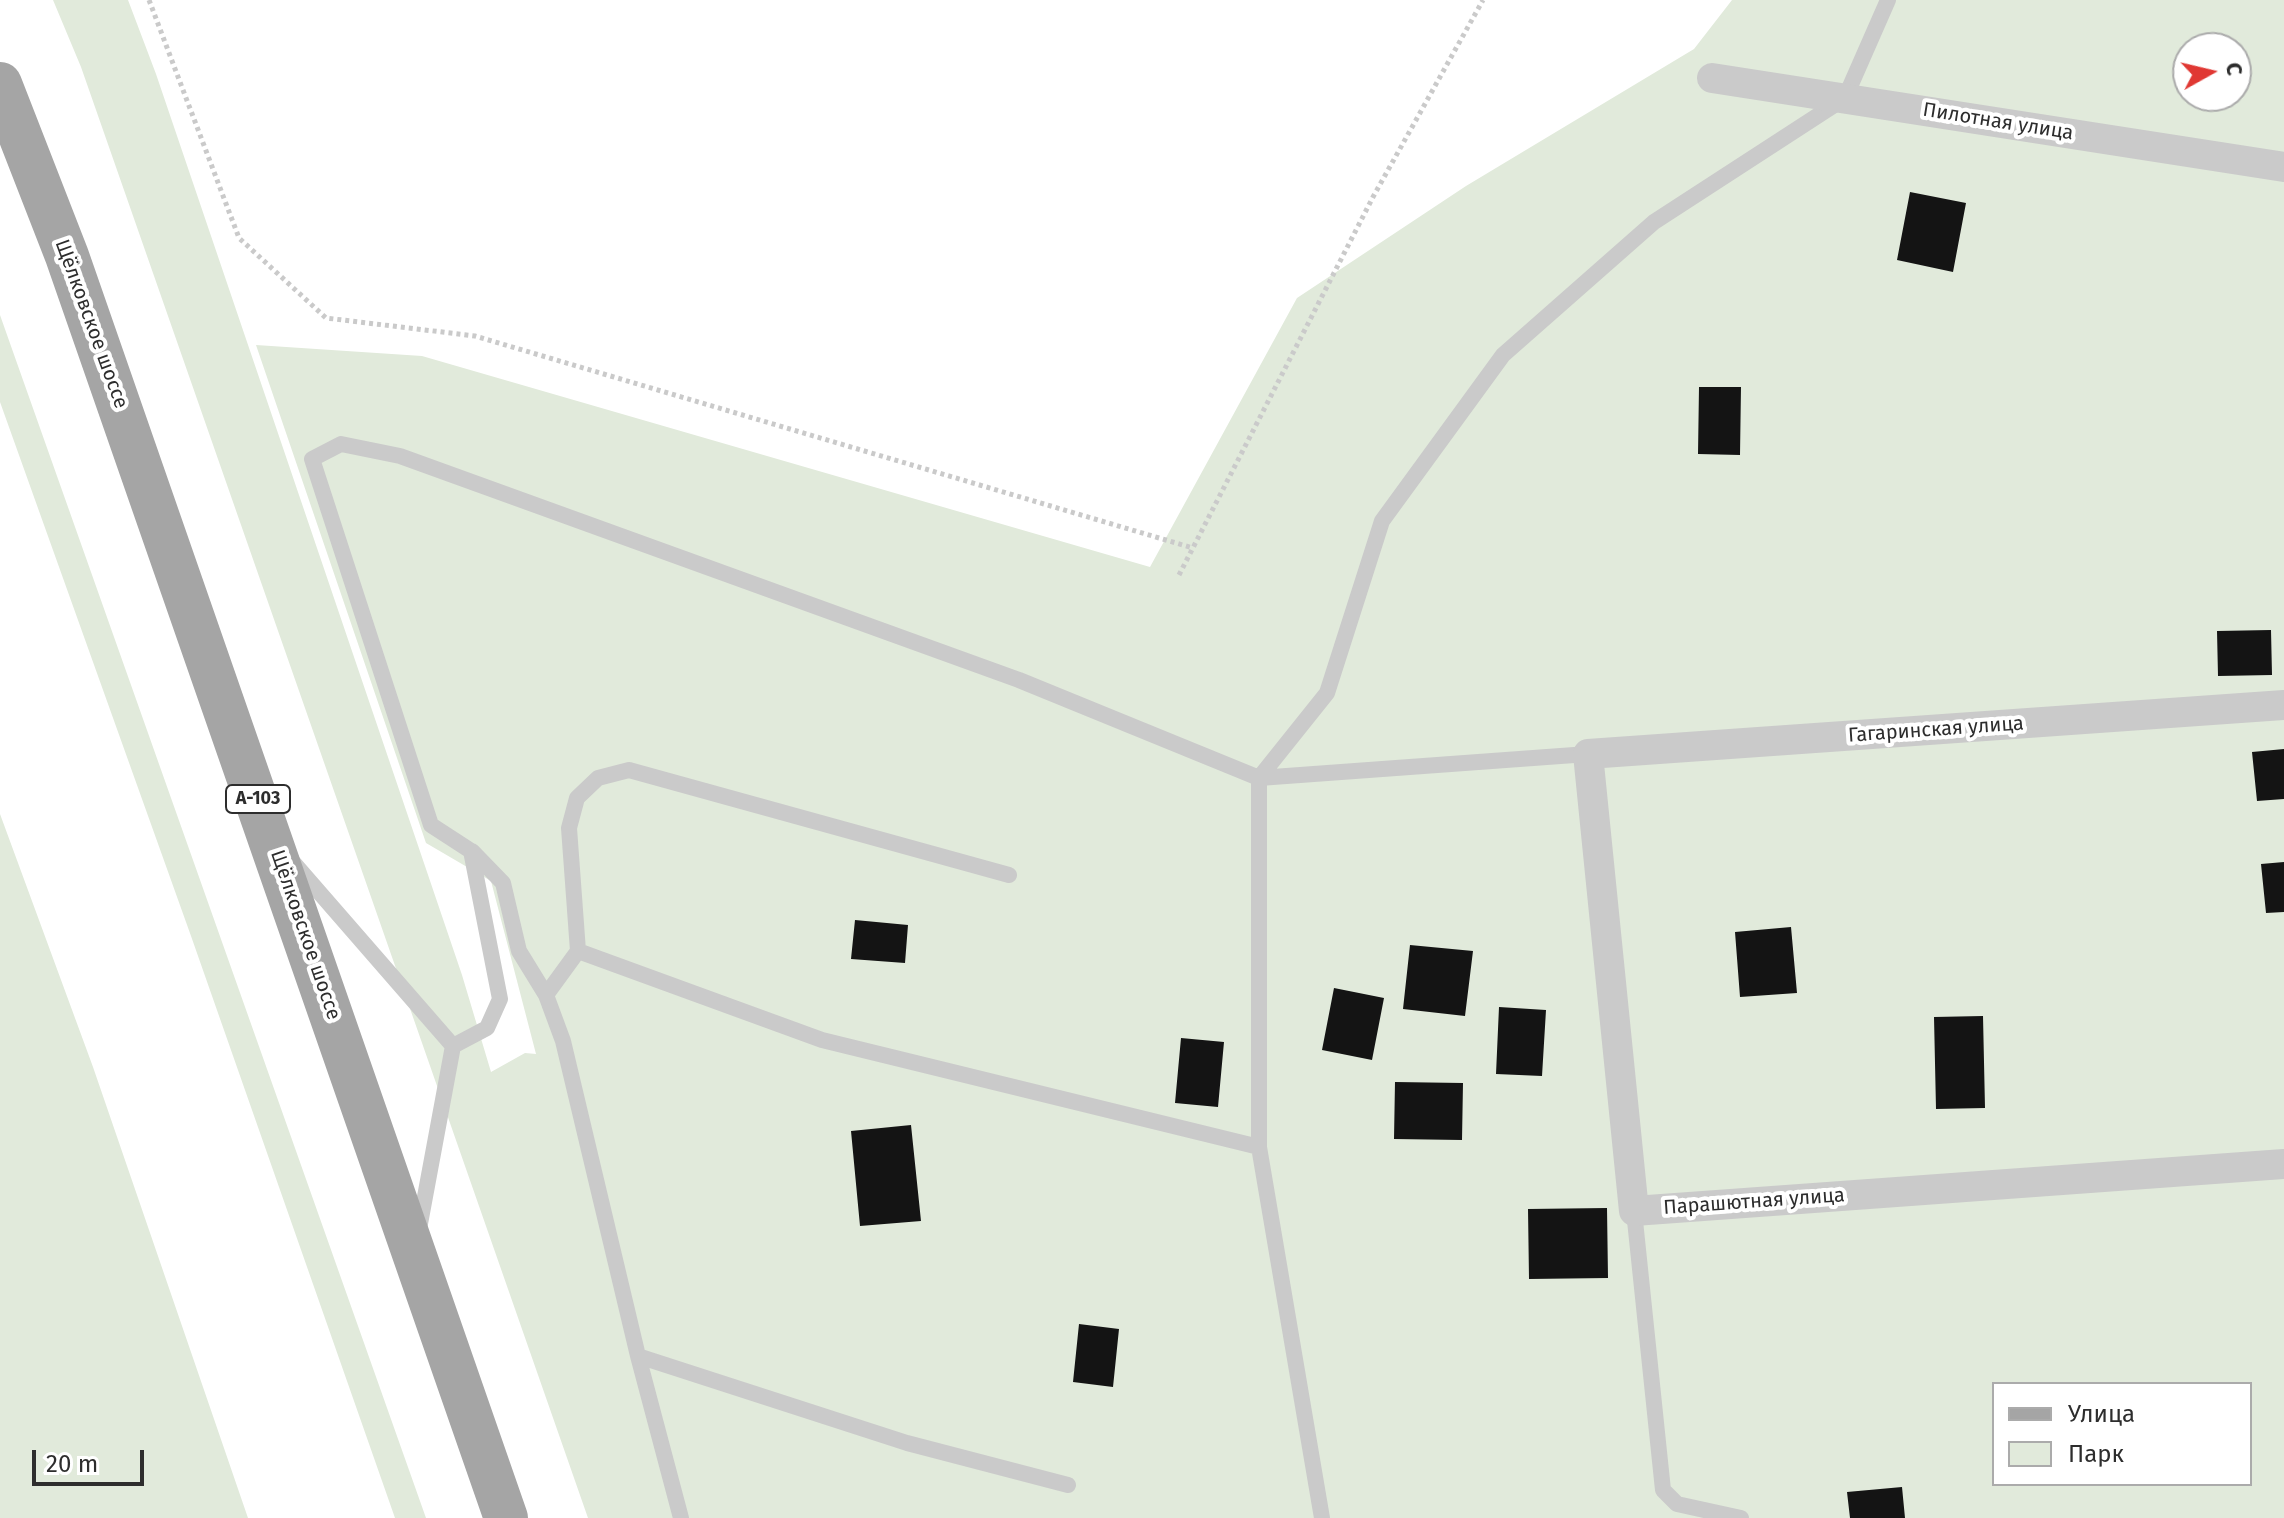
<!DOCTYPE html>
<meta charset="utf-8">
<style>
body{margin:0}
#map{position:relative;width:2284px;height:1518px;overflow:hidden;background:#fff;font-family:"Fira Sans",sans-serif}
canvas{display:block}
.legend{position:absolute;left:1992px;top:1382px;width:260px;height:104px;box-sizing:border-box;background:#fff;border:2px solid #ababab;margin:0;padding:10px 14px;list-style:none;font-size:24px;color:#2d2d2d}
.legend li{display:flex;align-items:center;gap:16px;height:40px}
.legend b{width:40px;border:2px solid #ababab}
.north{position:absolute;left:2172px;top:32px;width:80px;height:80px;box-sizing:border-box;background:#fff;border:2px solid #ababab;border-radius:50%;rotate:82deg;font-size:22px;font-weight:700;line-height:32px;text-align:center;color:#2d2d2d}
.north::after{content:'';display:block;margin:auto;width:28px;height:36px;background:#e03833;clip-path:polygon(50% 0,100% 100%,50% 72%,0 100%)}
.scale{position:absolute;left:32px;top:1450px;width:112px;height:36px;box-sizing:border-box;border:4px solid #2d2d2d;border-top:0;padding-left:10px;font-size:24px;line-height:28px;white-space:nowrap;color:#2d2d2d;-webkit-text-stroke:6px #fff;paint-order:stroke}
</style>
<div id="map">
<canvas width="2284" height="1518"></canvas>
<ul class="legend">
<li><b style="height:10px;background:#a5a5a5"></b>Улица</li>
<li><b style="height:22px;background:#e1eadb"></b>Парк</li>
</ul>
<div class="north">С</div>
<div class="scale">20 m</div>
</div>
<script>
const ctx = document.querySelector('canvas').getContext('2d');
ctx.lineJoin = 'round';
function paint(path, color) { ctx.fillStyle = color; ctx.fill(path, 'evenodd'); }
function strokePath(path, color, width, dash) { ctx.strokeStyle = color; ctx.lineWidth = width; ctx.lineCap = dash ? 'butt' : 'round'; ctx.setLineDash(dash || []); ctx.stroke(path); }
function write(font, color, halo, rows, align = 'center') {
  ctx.font = font + ' "Fira Sans",sans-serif'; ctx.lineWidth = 8; ctx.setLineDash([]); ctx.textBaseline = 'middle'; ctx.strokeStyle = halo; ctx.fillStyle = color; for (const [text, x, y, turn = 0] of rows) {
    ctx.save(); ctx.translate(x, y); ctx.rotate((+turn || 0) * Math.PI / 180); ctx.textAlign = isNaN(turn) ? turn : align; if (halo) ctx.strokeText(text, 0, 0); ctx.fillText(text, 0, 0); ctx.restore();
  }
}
paint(new Path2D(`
 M53 0H128L156 74 462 975 491 1072 525 1053 536 1054 491 881 426 843 256 345 422 356 1150 567 1297 298 1466 186 1694 49 1732 0H2284V1518H588L81 67ZM2188 48H2236V96H2188ZM1994 1384H2250V1484H1994Z
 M0 315 12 349 426 1518H395L191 936 0 402Z
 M0 814 93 1067 248 1518H0Z`), '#e1eadb');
paint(new Path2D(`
 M1910 192 1966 203 1953 272 1897 260Z
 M1699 387H1741L1740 455 1698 454Z
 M2271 630 2272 675 2218 676 2217 631Z
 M2284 749V799L2257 801 2252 752Z
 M2284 862V912L2266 913 2261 864Z
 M855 920 908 925 905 963 851 959Z
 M1791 927 1797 993 1740 997 1735 932Z
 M1410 945 1473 951 1465 1016 1403 1009Z
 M1334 988 1384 998 1372 1060 1322 1050Z
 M1499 1007 1546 1010 1542 1076 1496 1074Z
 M1983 1016 1985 1108 1936 1109 1934 1017Z
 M1181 1038 1224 1042 1218 1107 1175 1103Z
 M1395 1082 1463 1083 1462 1140 1394 1139Z
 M911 1125 921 1221 860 1226 851 1131Z
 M1607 1208 1608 1278 1529 1279 1528 1209Z
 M1079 1324 1119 1329 1113 1387 1073 1382Z
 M1902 1487 1905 1518H1850L1847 1492Z`), '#141414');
strokePath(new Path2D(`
 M149 0 239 238 326 318 475 336 1193 548
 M1179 575 1373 197 1483 0`), '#cacaca', 5, [4, 4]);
strokePath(new Path2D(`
 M472 851 503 883 519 951 546 995 563 1041 638 1356 681 1518
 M292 861 453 1046 487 1028 500 999 471 851 431 825 312 459 341 444 400 456 1019 680 1259 778 1588 754
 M1009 875 629 770 598 778 577 798 569 828 578 951 822 1040 1259 1147
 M546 995 578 951
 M1634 1211 1663 1490 1677 1504 1741 1518
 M419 1229 453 1046
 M638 1356 907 1443 1068 1485
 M1322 1518 1259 1147V778L1327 693 1382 521 1503 355 1654 222 1845 98 1888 0`), '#cacaca', 16);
strokePath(new Path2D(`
 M1712 78 2284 167
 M2284 705 1588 754 1634 1211 2284 1164`), '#cacaca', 30);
strokePath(new Path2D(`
 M0 84 67 256 506 1518`), '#a5a5a5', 44);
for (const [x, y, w] of [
 [258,799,64]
]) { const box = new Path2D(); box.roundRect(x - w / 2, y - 14, w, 28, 6); ctx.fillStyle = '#fff'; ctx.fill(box); strokePath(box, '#2d2d2d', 2); }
write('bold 18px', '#2d2d2d', null, [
 ["А-103",258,799]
]);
write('20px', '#2d2d2d', '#fff', [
 ["Пилотная улица",1998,122,9],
 ["Щёлковское шоссе",91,324,70],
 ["Гагаринская улица",1936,730,-4],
 ["Щёлковское шоссе",305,935,71],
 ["Парашютная улица",1754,1202,-4]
]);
</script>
